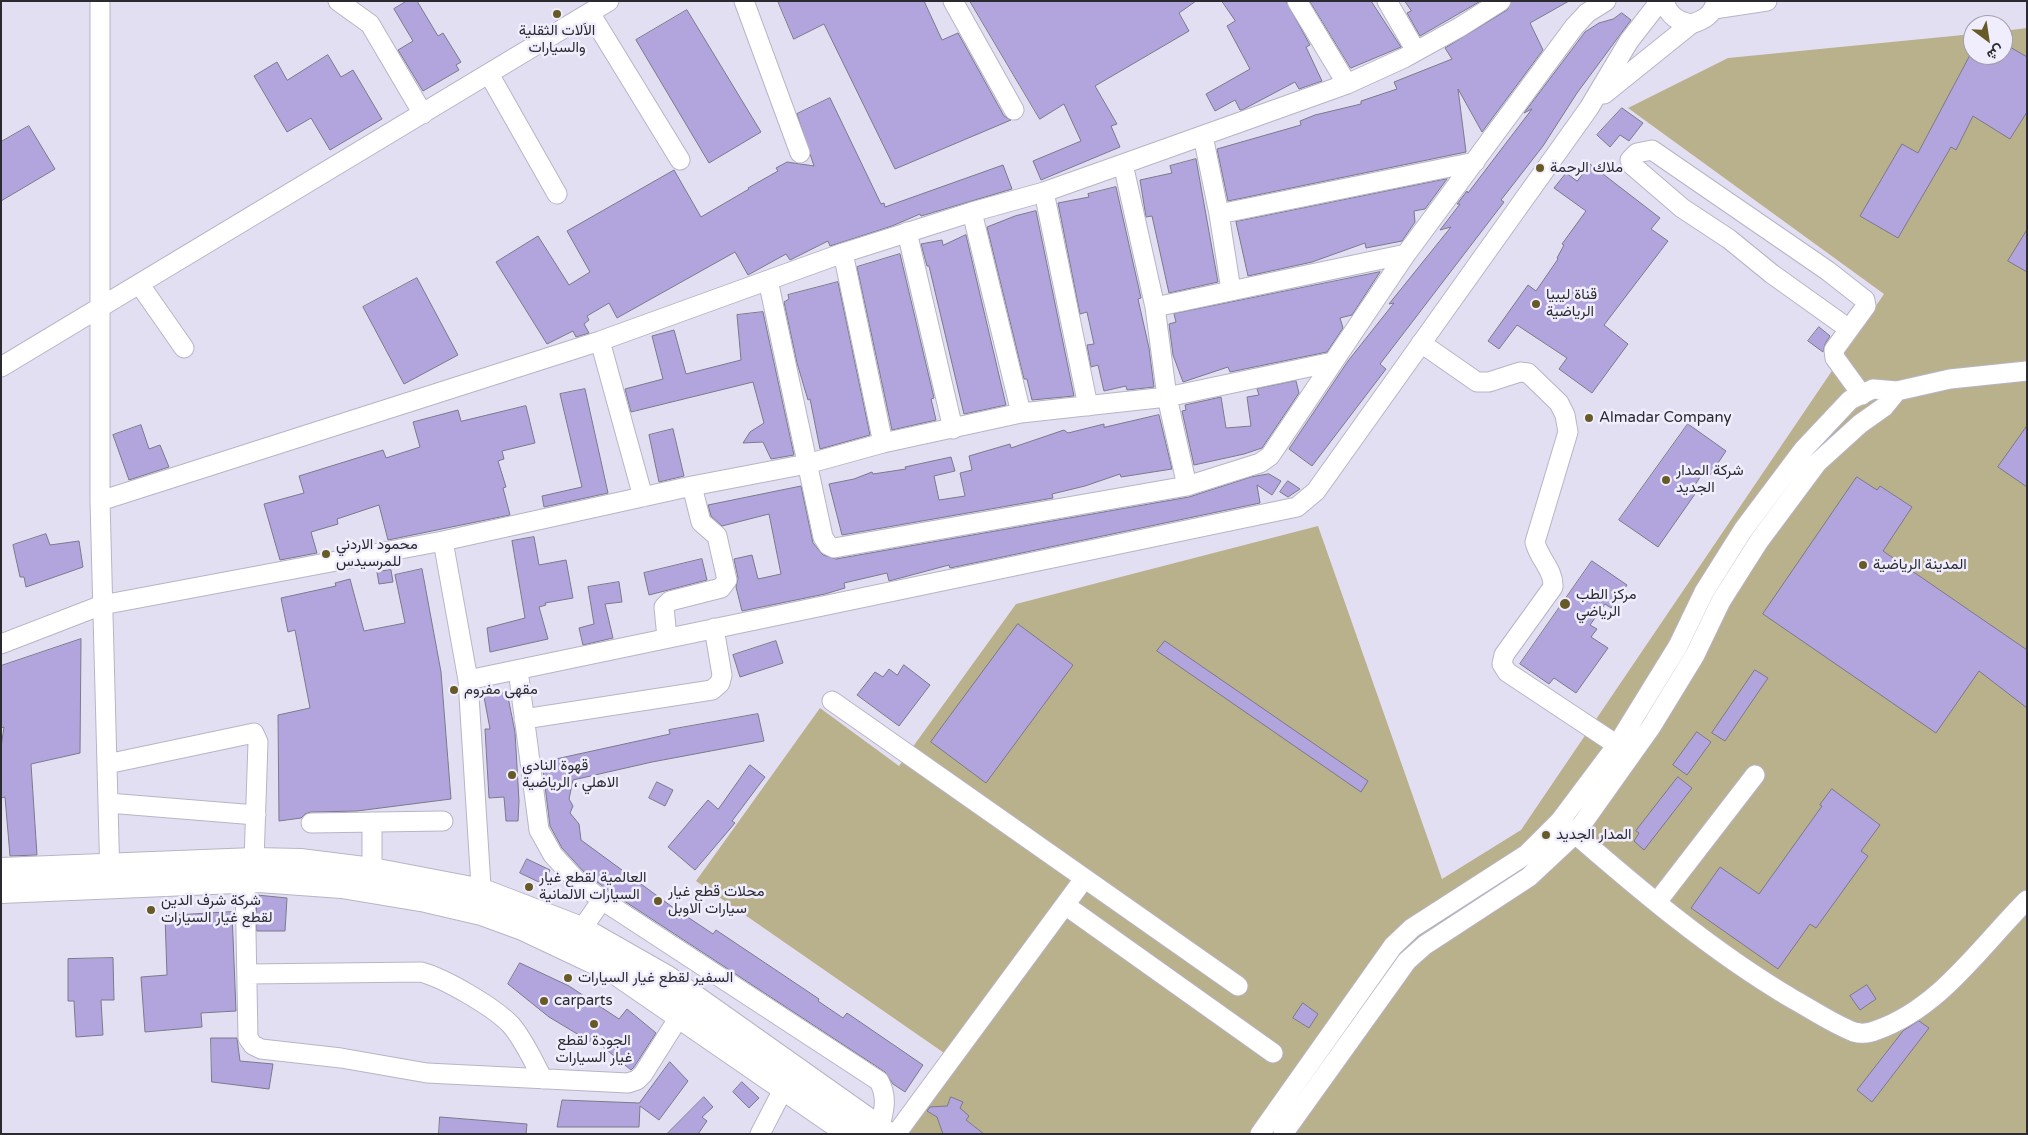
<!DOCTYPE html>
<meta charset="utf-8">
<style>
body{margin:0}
#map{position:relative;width:2028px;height:1135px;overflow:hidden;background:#e3dff2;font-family:"Varela Round",Vazirmatn,sans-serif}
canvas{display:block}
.frame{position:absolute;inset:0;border:2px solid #2b2a31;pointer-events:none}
.north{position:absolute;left:1963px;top:15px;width:50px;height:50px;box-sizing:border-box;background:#f0edfc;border:1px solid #a19fab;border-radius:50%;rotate:149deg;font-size:14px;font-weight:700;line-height:20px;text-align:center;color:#2b2a31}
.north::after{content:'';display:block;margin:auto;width:18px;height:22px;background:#675a27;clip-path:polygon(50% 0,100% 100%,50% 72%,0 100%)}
</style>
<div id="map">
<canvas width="2028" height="1135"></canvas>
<div class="frame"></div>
<div class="north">ش</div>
</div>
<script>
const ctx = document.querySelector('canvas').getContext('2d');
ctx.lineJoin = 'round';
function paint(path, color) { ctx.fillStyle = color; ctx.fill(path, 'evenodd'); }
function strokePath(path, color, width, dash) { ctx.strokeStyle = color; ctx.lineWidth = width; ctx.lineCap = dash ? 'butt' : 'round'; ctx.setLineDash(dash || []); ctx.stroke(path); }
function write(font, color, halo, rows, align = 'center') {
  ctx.font = font + ' "Varela Round",Vazirmatn,sans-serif'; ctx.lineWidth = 5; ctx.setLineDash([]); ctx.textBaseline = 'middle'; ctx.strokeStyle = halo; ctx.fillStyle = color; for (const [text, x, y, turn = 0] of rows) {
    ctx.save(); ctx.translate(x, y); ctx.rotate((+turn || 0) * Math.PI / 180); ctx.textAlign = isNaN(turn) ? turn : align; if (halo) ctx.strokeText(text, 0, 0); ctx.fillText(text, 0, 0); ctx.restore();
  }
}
paint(new Path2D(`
 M2027 28V1134H909L895 1124 947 1055 696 881 820 708 899 766 1016 604 1318 526 1442 879 1521 830 1884 294 1628 108 1728 58 1973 34V55H2003V31Z`), '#b9b08c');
const building = new Path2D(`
 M407 1H417L438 36 443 33 461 62 456 65 459 70 423 91 398 50 413 41 394 9Z
 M778 1H924L942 40 958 33 1004 116 1011 120 895 169 824 24 794 39Z
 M970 1H1196L1179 13 1189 31 1095 86 1117 124 1111 126 1120 147 1041 180 1033 161 1081 141 1064 104 1040 119Z
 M1222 1H1286L1310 45 1306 47 1322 81 1299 89 1295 82 1242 110H1240L1235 100 1215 111 1206 94 1250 69 1227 26 1235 21Z
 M1310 1H1371L1401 47 1351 68Z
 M1405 1H1478L1479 2 1420 36 1407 13 1411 11Z
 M1512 1H1569L1530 23 1543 50 1482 132 1458 89 1466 152 1228 201 1217 149 1301 125 1300 121 1315 115 1361 104V101L1397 89 1394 82 1452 59 1445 48 1507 10Z
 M687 10 761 132 709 163 636 40Z
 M1622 13 1631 20 1577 93 1543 146 1501 200 1504 202 1380 364 1386 369 1312 466 1289 449 1348 361 1394 303 1389 304 1451 227 1440 230 1460 204H1457L1467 191 1468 193 1532 109 1524 113 1585 32 1599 23 1613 19Z
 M2003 43 2027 57V112L2010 139 1973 116 1956 150 1951 147 1898 238 1860 216 1902 144 1918 153 1970 55H2003Z
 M328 55 341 77 353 70 382 119 330 150 311 118 287 132 254 76 277 62 287 80Z
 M830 98 881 204 884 203 885 207 1003 165 1012 189 921 216 920 214 892 226 830 246 828 241 790 260 786 254 748 275 735 252 617 318 609 303 587 316 589 320 584 324 589 333 576 337 573 331 547 344 496 262 538 236 569 285 590 272 567 231 674 170 701 217 749 189 748 188 778 171 776 168 787 162 814 166 797 114Z
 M1622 108 1643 123 1629 141 1620 135 1610 147 1597 135Z
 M29 126 55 169 1 201V142Z
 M1196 159 1218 282 1169 293 1152 216 1146 217 1140 180 1172 173 1170 166Z
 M1590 164 1660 218 1651 229 1668 241 1604 325 1628 344 1592 393 1559 369 1567 358 1517 325 1499 349 1488 341 1528 285 1536 291 1558 259 1557 258 1564 245 1562 244 1586 211 1554 188 1566 173 1577 181Z
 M1447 179 1425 209 1414 211 1415 222 1402 241 1366 248 1365 243 1312 262 1248 276 1236 222Z
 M1116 187 1141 298 1138 299 1149 348 1154 387 1127 390 1126 386 1104 391 1098 365 1091 367 1087 345 1094 344 1087 312 1080 314 1058 203 1089 197 1088 194Z
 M1036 211 1074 396 1032 400 1027 379H1024L987 227 1015 216Z
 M2027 230V272L2008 261Z
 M966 235 1006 405 964 414 929 266H927L921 244 942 240 943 245Z
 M900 254 934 398 931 399 936 420 892 430 857 267Z
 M1380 272 1352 315 1340 318 1343 328 1327 352 1230 372 1228 367 1183 382 1173 355 1169 324 1176 322 1174 314Z
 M417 278 458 355 404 384 363 307Z
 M838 282 870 435 820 449 810 399 808 400 797 363 784 302 789 299 788 295Z
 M763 312 794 455 771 459 763 442 743 443 750 432 764 423 753 382 631 412 625 389 663 379 652 336 674 330 686 374 741 360 737 315Z
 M1819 327 1830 336 1825 344 1823 352 1808 341Z
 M1296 381 1299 393 1262 448 1244 454 1194 465 1182 411 1186 410 1185 405 1221 397 1226 428 1251 426 1247 397 1259 395 1257 389Z
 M585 389 608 493 544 507 542 496 582 487 560 394Z
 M526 406 535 443 502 451 504 459 498 461 506 487 503 488 510 515 388 540 379 505 337 519 338 524 311 532 317 553 280 560 264 504 304 493 299 476 383 450 386 458 420 447 413 422 458 410 461 421Z
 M1159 415 1172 469 1121 477 1120 474 1085 486 1052 494 1053 498 842 535 829 484 854 479 872 472 873 474 906 469 905 467 951 457 955 471 934 476 939 500 965 496 960 473 972 470 969 456 1010 444 1011 448 1064 430 1068 433 1104 424V427Z
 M1688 424 1726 451 1710 475 1704 471 1691 491 1695 494 1658 547 1619 520Z
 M141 425 149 449 160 445 169 467 129 480 113 435Z
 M2027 426V487L1998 467Z
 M673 429 684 476 659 482 649 435Z
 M1269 474 1281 481 1272 495 1257 485 1260 503 950 568 949 565 889 581 887 573 844 583 845 588 825 594 742 611 736 587 738 578 734 559 752 555 758 579 781 574 769 514 722 526 711 516 708 505 801 486 813 543 823 555 836 559 1189 497 1251 477Z
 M1857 477 1877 490 1880 486 1912 507 1883 551 2027 650V708L1979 671 1936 733 1763 614Z
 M1288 481 1300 489 1288 497 1280 492Z
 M46 534 50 545 79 541 83 567 26 587 24 577H20L13 545Z
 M534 537 539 565 566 560 573 598 545 603 546 605 539 607 548 639 490 652 487 628 525 618 512 541Z
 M702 559 707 580 649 595 644 573Z
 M1592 561 1627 585 1611 608 1605 604 1590 625 1597 629 1591 637 1608 648 1576 693 1554 678 1549 684 1520 664Z
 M422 569 441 672 451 799 357 811 311 812 305 814 301 818 279 821 278 715 310 708 295 630 288 632 281 598 336 586 335 583 350 579 364 631 405 623 395 575Z
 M391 570 393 582 379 584 377 572Z
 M619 582 622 602 605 604 613 638 583 645 579 628 594 624 588 587Z
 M1018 624 1073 665 986 783 931 742Z
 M81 639 80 753 31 764 37 855 10 856 5 797 1 798V747L4 727 1 728V666Z
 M776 641 783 663 740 677 733 655Z
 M1165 641 1368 781 1361 792 1157 651Z
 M904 665 930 685 899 726 857 695 875 672 883 677 889 669 897 675Z
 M1755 670 1768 678 1725 741 1712 733Z
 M507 692 515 732 519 801 518 821H506L504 797 489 798 485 729H490L484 697Z
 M758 714 764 741 652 762 573 780 569 799 573 806 570 813 579 824 581 840 671 906 713 934 716 930 819 999 818 1001 843 1018 847 1013 923 1065 905 1092 893 1084 885 1072 609 891 584 872 562 848 550 826 542 762 670 734 669 730Z
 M1697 732 1711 742 1687 775 1673 765Z
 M750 765 765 777 732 821 735 823 695 870 668 847 708 800 718 809Z
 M1678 777 1692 788 1644 850 1634 841 1639 833 1636 831Z
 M657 782 673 790 665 806 649 798Z
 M1832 789 1880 825 1861 851 1868 856 1816 928 1810 924 1778 969 1691 908 1720 867 1759 894 1822 806 1820 805Z
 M527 859 550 870 543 884 520 873Z
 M257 895 287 898 285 931H257Z
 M232 912 236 1011 201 1013 202 1027 145 1032 141 977 167 975 165 916Z
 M113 958 114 1000H101L103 1035 76 1037 74 1001H68V959Z
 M520 963 569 986 619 1019 627 1009 656 1033 634 1067 631 1070 596 1041 594 1044 549 1017 508 984Z
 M1867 985 1876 999 1860 1010 1850 996Z
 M1303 1003 1318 1014 1309 1028 1293 1018Z
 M1919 1021 1929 1028 1872 1102 1857 1090 1903 1031Z
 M211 1038H237L240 1061 273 1064 269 1089 212 1082Z
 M670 1062 688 1081 659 1120 640 1106 639 1127H557L562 1100 639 1103Z
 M742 1082 759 1098 749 1108 733 1092Z
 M704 1097 713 1107 702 1117 707 1121 698 1134H667Z
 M951 1097 963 1102 960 1108 969 1116 966 1120 984 1134H943L937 1117 927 1111 930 1107 947 1106Z
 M440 1117 527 1124 526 1134H439Z`);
paint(building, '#b2a5de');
strokePath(building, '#7c798a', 1);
const minor = new Path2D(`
 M100 1V501L110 879
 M338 1 370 24 423 114
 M744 1 800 153
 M953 1 1014 110
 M1297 1 1347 84
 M1387 1 1416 51
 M1664 1C1669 16 1677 21 1691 24
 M1714 9 1767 1
 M590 13 680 160
 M489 74 557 194
 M1604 94 1691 24C1704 20 1713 15 1716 1
 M1203 136 1219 214 1231 290
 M1123 164 1155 307 1167 397 1187 486
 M1044 192 1088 406
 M972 212 1021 413
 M1219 214 1475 162
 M907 232 953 429
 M843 253 883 443
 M768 280 823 537 828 545 834 548 1187 486 1260 463 1270 456 1406 254 1574 27 1587 13 1606 1
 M140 285 184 348
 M1155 307 1406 254
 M1849 329 1772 274 1729 239 1682 208 1632 165 1630 160 1637 153 1652 150 1828 271 1865 300 1866 306 1834 350 1835 358 1862 395
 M600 341 643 497
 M1421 343 1477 382H1489L1520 372 1528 373 1559 403 1565 415 1568 432 1535 542C1539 559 1554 570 1553 587L1504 655 1502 664 1507 672 1617 745
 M1 367 609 1
 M100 501 600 341 843 253 972 212 1044 192 1123 164 1347 84 1404 58 1460 27 1501 1
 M443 541 468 680 482 902
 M667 638 664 607 670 601 721 588 727 580 717 536 701 522 692 486
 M1 644 102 605 443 541 692 486 807 464 883 443 1021 413 1167 397 1333 362
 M518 670 539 830 553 855 576 880 602 900 879 1081C888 1097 884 1112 879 1129
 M468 680 1297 507 1316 491 1589 108 1629 41 1660 1
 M832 701 1238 986
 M524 719 712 690 720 683 722 675 714 628
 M107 764 254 733 258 742 254 861
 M108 803 256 815
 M311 823 443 821
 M1565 825C1636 887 1710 950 1791 998 1811 1009 1833 1024 1854 1032 1861 1034 1870 1033 1877 1030 1940 1008 1981 946 2027 900
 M372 871V822
 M245 880 248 1038 253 1045 261 1049 341 1058 427 1073 628 1083 637 1080 643 1074 681 1014
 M1657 902 1755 775
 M1065 905 1273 1053
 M581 930 602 900
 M247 974 421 972C444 978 494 1007 511 1025 524 1040 533 1061 543 1079
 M760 1134 790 1076
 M896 1134 1084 879
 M1260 1134 1393 946 1412 928 1527 854 1560 821 1617 745 1678 646 1704 592 1743 530 1803 450 1850 400 1873 389 1897 391 1950 379 2027 371
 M1283 1134 1407 961 1425 945 1529 877 1575 834 1651 727 1695 655 1721 601 1759 541 1817 463 1860 424 1884 407 1897 391`);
const highway = new Path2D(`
 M1 871 254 861 300 862 372 871 482 892 581 930 667 979 886 1134
 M1 890 259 879 342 885 426 899 482 912 523 927 614 970 852 1134`);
strokePath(minor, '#b8b4c7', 21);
strokePath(highway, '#b8b4c7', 28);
strokePath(minor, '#fff', 19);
strokePath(highway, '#fff', 26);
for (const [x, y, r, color] of [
 [557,14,5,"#675a27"],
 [1540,168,5,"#675a27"],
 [1536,304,5,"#675a27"],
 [1589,418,5,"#675a27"],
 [1666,480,5,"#675a27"],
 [326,554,5,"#675a27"],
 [1863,565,5,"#675a27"],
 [1565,604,6,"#675a27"],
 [454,690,5,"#675a27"],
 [512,775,5,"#675a27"],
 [1546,835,5,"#675a27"],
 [529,887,5,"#675a27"],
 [658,901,5,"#675a27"],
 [151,910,5,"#675a27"],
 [568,978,5,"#675a27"],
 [544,1001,5,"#675a27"],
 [594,1024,5,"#675a27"]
]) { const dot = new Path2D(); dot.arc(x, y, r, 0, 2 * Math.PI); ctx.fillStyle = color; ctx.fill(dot); strokePath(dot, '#f0edfc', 2); }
write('15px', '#2b2a31', '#f0edfc', [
 ["الاَلات الثقلية",557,31,"center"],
 ["والسيارات",557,48,"center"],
 ["ملاك الرحمة",1550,168],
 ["قناة ليبيا",1546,295],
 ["الرياضية",1546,312],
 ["Almadar Company",1599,418],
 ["شركة المدار",1676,471],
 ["الجديد",1676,488],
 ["محمود الاردني",336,545],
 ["للمرسيدس",336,562],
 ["المدينة الرياضية",1873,565],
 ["مركز الطب",1576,595],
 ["الرياضي",1576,612],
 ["مقهى مفروم",464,690],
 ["قهوة النادي",522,766],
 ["الاهلي ، الرياضية",522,783],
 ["المدار الجديد",1556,835],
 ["العالمية لقطع غيار",539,878],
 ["السيارات الالمانية",539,895],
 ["محلات قطع غيار",668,892],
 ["سيارات الاوبل",668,909],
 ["شركة شرف الدين",161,901],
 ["لقطع غيار السيارات",161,918],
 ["السفير لقطع غيار السيارات",578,978],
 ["carparts",554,1001],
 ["الجودة لقطع",594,1041,"center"],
 ["غيار السيارات",594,1058,"center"]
], 'left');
</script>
